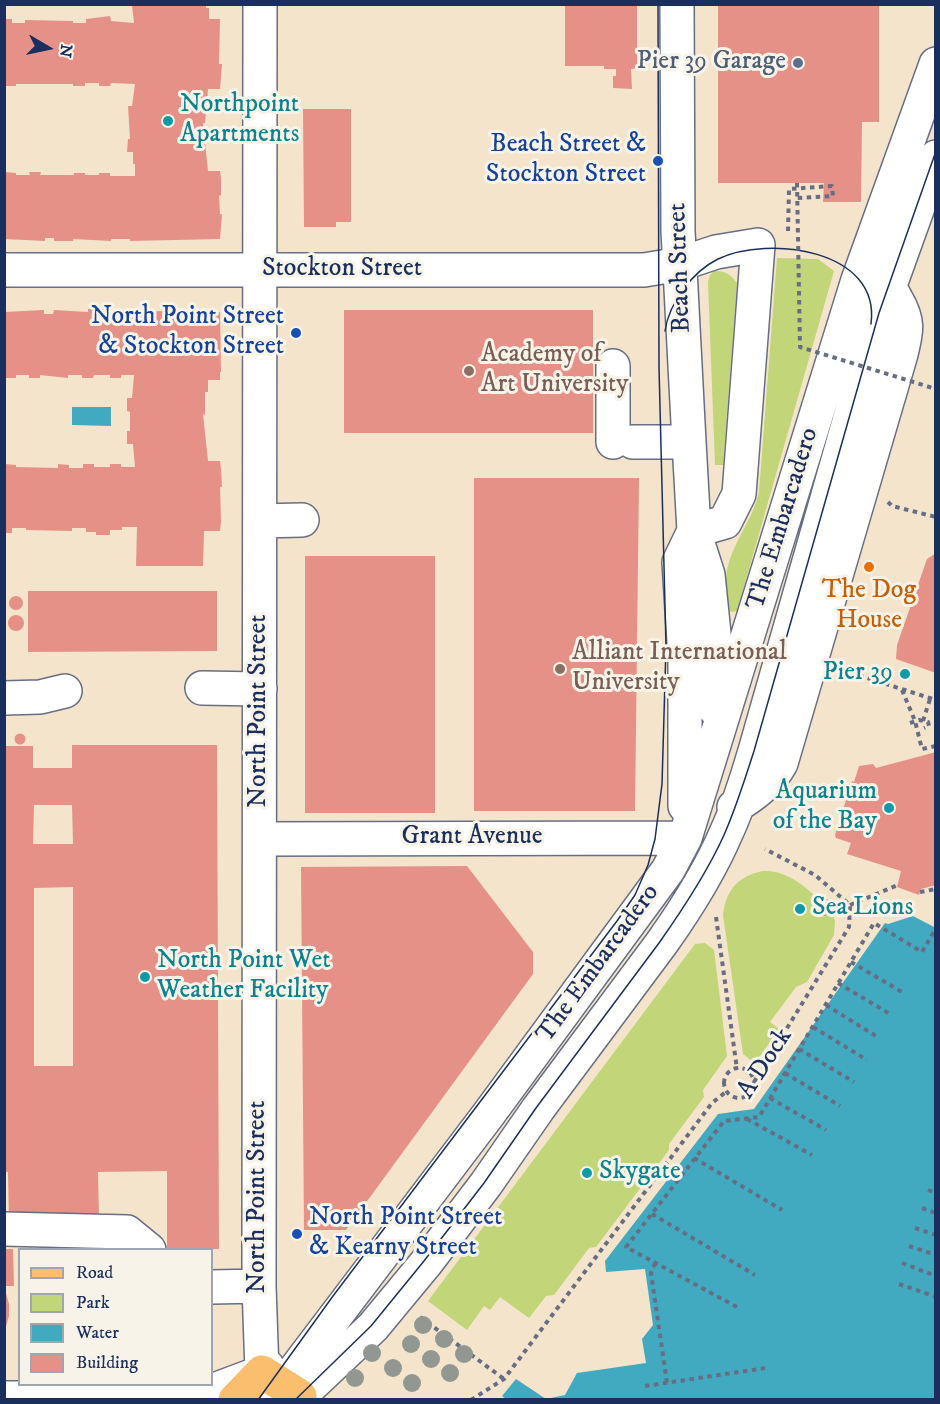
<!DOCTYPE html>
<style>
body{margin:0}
#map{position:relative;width:940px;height:1404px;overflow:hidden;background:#f3e4cb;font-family:"IM FELL DW Pica",serif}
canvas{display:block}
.frame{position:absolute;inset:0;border:6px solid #1b2f5e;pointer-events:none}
.legend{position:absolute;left:18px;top:1248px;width:195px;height:138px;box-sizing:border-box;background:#f7f3e8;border:2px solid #9fa5b1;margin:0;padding:8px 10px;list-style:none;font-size:18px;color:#1b2f5e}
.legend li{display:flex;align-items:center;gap:12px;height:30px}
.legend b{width:30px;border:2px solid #9fa5b1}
.north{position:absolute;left:18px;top:18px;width:60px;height:60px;-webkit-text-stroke:4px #f7f3e8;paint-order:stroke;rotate:99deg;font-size:16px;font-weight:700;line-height:24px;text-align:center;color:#1b2f5e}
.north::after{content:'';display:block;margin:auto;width:21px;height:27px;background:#1b2f5e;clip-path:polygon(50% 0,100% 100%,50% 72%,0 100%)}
</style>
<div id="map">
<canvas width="940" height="1404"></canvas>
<div class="frame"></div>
<ul class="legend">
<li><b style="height:8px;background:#fbbd6e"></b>Road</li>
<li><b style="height:16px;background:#c2d578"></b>Park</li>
<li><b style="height:16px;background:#41aac0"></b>Water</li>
<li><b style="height:16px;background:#e59188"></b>Building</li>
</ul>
<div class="north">N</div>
</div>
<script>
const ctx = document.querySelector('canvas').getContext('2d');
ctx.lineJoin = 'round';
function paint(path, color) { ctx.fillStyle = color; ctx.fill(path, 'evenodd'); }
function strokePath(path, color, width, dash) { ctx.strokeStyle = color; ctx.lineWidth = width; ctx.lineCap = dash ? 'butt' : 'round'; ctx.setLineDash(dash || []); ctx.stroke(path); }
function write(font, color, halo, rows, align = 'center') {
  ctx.font = font + ' "IM FELL DW Pica",serif'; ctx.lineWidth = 6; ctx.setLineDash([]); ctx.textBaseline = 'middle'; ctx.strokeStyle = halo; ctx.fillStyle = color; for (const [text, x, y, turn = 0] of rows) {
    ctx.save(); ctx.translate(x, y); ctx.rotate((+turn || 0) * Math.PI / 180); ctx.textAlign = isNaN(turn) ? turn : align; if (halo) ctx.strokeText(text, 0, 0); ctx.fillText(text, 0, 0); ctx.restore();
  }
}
paint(new Path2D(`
 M777 258 818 259 834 271 737 611 731 612 726 608C726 594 724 579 728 566 735 539 753 519 759 492Z
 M714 271C726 271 730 274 737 283L723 465H715L708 282 710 275Z
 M763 871C791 869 815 895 833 914L835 921 834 935 807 982 796 987 770 1022 779 1029 755 1063 743 1054 723 915C726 890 738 876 763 871Z
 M705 943 714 950 727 1056 703 1090 704 1097 669 1144V1150L596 1247 589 1248 554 1295 546 1296 529 1318 500 1297 490 1310 484 1306 467 1330 428 1301 695 944Z`), '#c2d578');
paint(new Path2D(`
 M72 407H111V426L72 425Z
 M913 916 936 928 935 1399 507 1400 502 1396 516 1379 546 1399 565 1395 577 1373 646 1363 642 1339 653 1325 645 1269 606 1272 605 1261 718 1114 754 1109 885 923 888 924Z`), '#41aac0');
paint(new Path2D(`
 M637 4V68L631 69 632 89 613 88V76H616V69H604V66H565V5Z
 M718 4H879V122H862L861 202H823L824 183H718Z
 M132 5H206V8H209V19H220L219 64H222L220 89H208L205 123H203L208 171H220L221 178V195L219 196 220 214H222L220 239 130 241V239H111V241L73 239V241H54V238H45V241L4 239V172L16 173V175H30L29 172H41L40 175H74V173H85V175H99V173H110V176H135V164H133V152H127L128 139H130L128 106H132L135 84 111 83 110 86H99V83H85V86H73V84H16V86H4V19H12V23H25V20L73 21V23H86V19L110 16 111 21 134 23Z
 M303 109H351V222H336V227H304Z
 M88 309H111L110 312H130V310H147V312L177 310V311L220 312 221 372H220V380H208V392H205V415L203 414 208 461H220L221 469 222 487H220L221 522 220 531H204L203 566H136L137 527H122V530H110V535H96V532H86V528H72V531L26 530V528H12V533H4V464L16 465V467L58 468V464L69 465V468H83V464H94V467H110V464H121V467H135L133 444H127V431H130V412L127 411V398H132L134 375H121V378H110V375H94L93 378H82V375H68V378L40 375V378H29V375H16V378H4V312L44 310V314H53L54 310 88 312Z
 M344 310H593V433H344Z
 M474 478H639L635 811H474Z
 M936 553V673L896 659 897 645 927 559Z
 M305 556H435V813H305Z
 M28 591H217V651L28 652Z
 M9 603a7 7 0 1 1 14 0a7 7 0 1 1-14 0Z
 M8 623a8 8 0 1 1 16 0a8 8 0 1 1-16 0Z
 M14.5 739a5.5 5.5 0 1 1 11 0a5.5 5.5 0 1 1-11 0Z
 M72 745H217L219 1249 167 1250V1171L98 1172 99 1218 9 1219 8 1172H4V746H33V768H72ZM34 805H72L73 844H33ZM73 887V1066H34V888Z
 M936 752V885L921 889 919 895 897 887 901 871 847 854 851 843 836 838 835 835 852 781 854 782 859 766 873 764 876 768Z
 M467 866 533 952V974L346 1230H304L301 867Z
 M4 1249H13L14 1286H4Z
 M5 1290 9 1304V1316L5 1330Z`), '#e59188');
const minor = new Path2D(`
 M260 4 259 1286 262 1372
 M677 4 678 231 689 442 694 531 708 575 714 634 715 709
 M4 270H644L680 264 716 252 758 245 739 494 725 522 694 531 679 562 685 658V806
 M613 366V442
 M633 442H689
 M260 521 302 520
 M202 688 260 689
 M4 698 40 697 65 691
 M734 807C754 795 770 783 781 763L901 354C907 330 909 321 896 299 891 289 887 284 877 278
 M260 839 685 838
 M4 1229 127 1232 149 1250
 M212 1287 259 1286
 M300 1396 373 1327 426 1263 486 1184 538 1109 661 944C686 909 710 871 727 831 739 805 747 778 755 751L880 313 936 157
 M4 1398H193L262 1372 267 1366
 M272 1400 488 1115 668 870 685 838 858 280 936 64`);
const major = new Path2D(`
 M235 1400 262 1372 300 1396 299 1400`);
strokePath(minor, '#676e84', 36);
strokePath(major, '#676e84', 36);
strokePath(new Path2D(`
 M788 231 789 189 832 186 833 196 797 198
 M888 502 892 506 936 517
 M842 670 936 700
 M902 690 915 721 922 749 936 746
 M923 721 930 699
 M910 723 919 720 928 722 929 726 924 728
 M920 892 936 889
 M850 905 898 885
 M716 917 737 1069
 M851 962 902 992
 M838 983 890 1014
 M826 1005 879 1038
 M813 1027 867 1060
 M799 1049 854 1082
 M724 1083a15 15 0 1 1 30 0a15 15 0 1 1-30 0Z
 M785 1073 840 1106
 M754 1082 849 927 850 905 815 875 765 849
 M770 1098 826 1130
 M747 1119 812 1155
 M694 1158 782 1210
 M935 1172H936
 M928 1190 936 1193
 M922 1208 936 1213
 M652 1214 755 1275
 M915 1228 936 1235
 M909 1246 936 1255
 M655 1263 651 1273 667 1383
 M902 1263 936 1276
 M899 1284 936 1297
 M737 1307 626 1247 724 1121 759 1117 874 923 922 952 936 928
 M420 1317 504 1379
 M645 1386 766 1368
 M471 1400 504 1379 712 1103 727 1091`), '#676e84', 4, [4.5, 4.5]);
strokePath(minor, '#fff', 33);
strokePath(major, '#fbbd6e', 33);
strokePath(new Path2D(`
 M665 331C669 303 692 272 718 259 768 235 881 249 871 324
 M258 1400 333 1296 617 921 635 895 648 865 655 839 662 784 666 646 659 367 658 4
 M295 1400 371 1326 424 1261 484 1183 536 1108 659 943C683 909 707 873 724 835 736 808 745 779 754 751L879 313 936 151`), '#1b2f5e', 1.5);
strokePath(new Path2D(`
 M797 183 800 347 936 389`), '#676e84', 4, [4.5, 4.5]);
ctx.fillStyle = '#939792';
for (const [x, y] of [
 [823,907],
 [423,1325],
 [444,1339],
 [411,1344],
 [372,1353],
 [464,1354],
 [431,1359],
 [393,1368],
 [450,1373],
 [355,1378],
 [412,1383]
]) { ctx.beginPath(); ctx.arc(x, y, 9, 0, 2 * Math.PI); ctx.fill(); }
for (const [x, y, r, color] of [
 [798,63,6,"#5c6f8a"],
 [168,121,6,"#0f9aa8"],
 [658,161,6,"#1a4fb4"],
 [296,333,6,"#1a4fb4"],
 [469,371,6,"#8d6e63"],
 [869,567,6,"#e8710a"],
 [560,669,6,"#8d6e63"],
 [905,674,6,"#0f9aa8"],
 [889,808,6,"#0f9aa8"],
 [800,909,6,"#0f9aa8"],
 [145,977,6,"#0f9aa8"],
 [587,1173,6,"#0f9aa8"],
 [297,1234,6,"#1a4fb4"]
]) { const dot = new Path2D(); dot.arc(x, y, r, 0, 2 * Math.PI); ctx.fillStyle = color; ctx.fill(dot); strokePath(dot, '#f7f3e8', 2); }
write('26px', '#4e5e75', '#f7f3e8', [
 ["Pier 39 Garage",786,63]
], 'right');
write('26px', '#0d838f', '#f7f3e8', [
 ["Northpoint",180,106],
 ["Apartments",180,136],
 ["Pier 39",893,674,"right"],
 ["Aquarium",877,793,"right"],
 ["of the Bay",877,823,"right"],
 ["Sea Lions",812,909],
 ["North Point Wet",157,962],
 ["Weather Facility",157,992],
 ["Skygate",599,1173]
], 'left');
write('26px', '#164399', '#f7f3e8', [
 ["Beach Street &",646,146],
 ["Stockton Street",646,176],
 ["North Point Street",284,318],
 ["& Stockton Street",284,348],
 ["North Point Street",309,1219,"left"],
 ["& Kearny Street",309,1249,"left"]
], 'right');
write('26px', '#1b2f5e', '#f7f3e8', [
 ["Beach Street",681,268,-92],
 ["Stockton Street",342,270],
 ["The Embarcadero",784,519,-73],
 ["North Point Street",260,711,-90],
 ["Grant Avenue",472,838],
 ["The Embarcadero",599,964,-54],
 ["A Dock",766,1064,-57],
 ["North Point Street",259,1197,-90]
]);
write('26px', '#785e54', '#f7f3e8', [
 ["Academy of",481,356],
 ["Art University",481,386],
 ["Alliant International",572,654],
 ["University",572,684]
], 'left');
write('26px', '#c56008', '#f7f3e8', [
 ["The Dog",869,592],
 ["House",869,622]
]);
</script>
